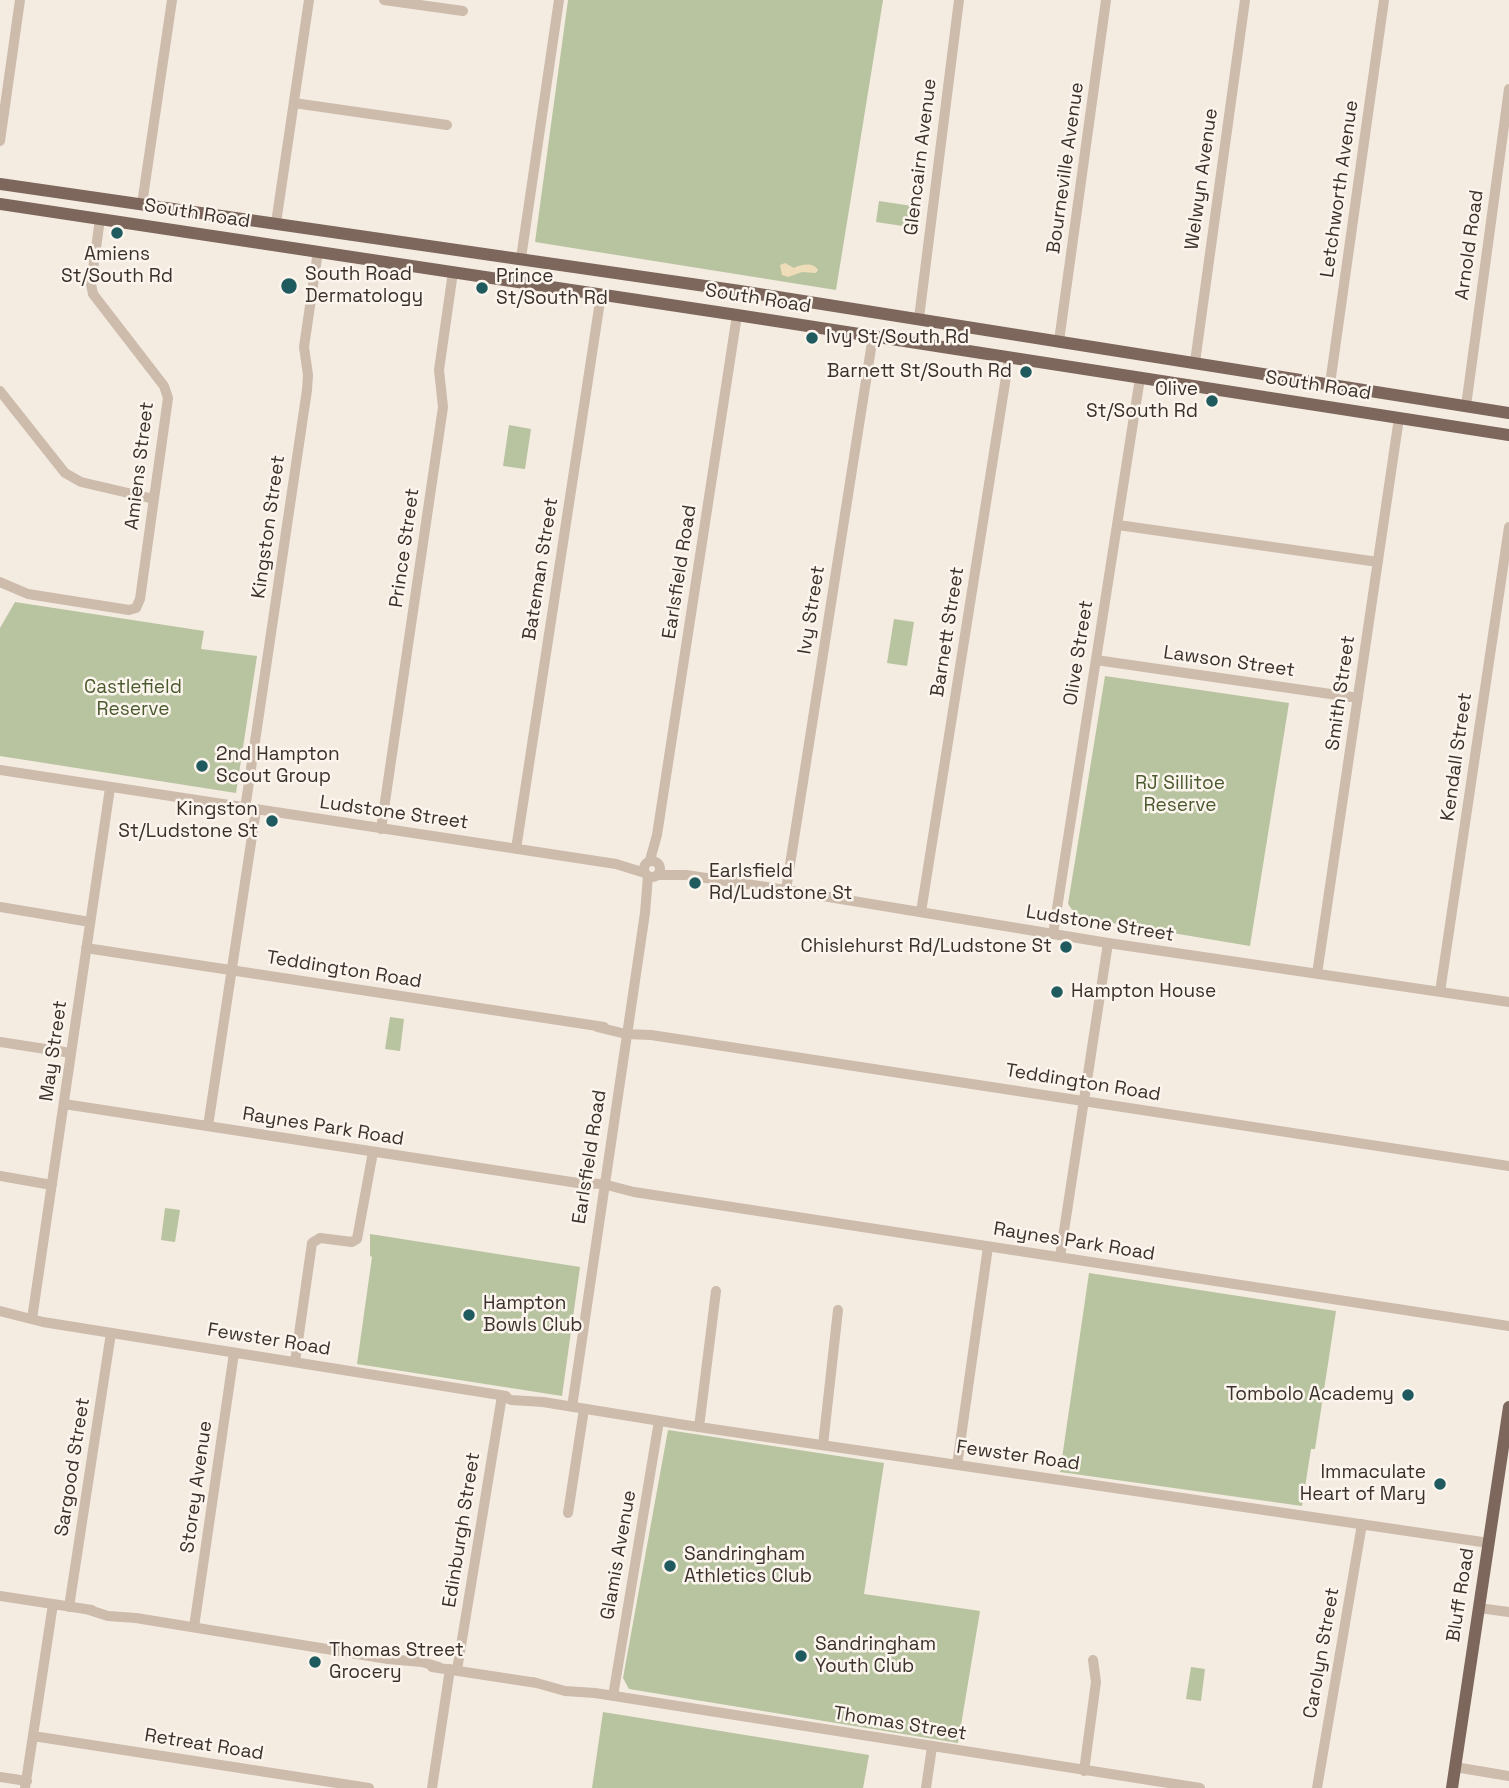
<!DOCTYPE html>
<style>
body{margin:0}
canvas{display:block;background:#f4ebe1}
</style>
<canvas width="1509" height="1788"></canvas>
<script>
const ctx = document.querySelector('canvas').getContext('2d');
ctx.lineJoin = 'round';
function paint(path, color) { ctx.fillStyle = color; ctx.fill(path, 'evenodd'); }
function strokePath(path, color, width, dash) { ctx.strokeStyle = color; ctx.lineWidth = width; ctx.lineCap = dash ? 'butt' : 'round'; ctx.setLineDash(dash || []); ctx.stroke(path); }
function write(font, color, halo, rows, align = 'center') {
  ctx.font = font + ' "Space Grotesk",sans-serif'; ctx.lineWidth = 5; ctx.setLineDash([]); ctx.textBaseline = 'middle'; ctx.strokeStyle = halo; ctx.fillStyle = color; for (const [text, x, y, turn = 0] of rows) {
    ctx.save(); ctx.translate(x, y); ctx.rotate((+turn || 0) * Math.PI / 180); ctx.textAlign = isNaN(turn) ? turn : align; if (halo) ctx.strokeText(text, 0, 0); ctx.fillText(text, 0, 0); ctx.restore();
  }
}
paint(new Path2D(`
 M568 0H883L836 290 535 242Z
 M879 201 919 207 916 228 876 222Z
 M509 425 531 429 525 469 503 466Z
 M15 602 204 631 201 649 257 656 236 793 0 756V628Z
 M894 619 914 622 907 666 887 663Z
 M1105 676 1289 703 1250 946 1077 917 1068 904Z
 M390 1017 404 1019 400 1051 385 1049Z
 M165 1208 180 1210 175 1242 161 1240Z
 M370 1234 580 1267 562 1396 357 1364 372 1257 370 1256Z
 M1089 1273 1336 1311 1315 1449H1311L1302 1506 1060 1472Z
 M668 1430 884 1463 864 1594 980 1611 958 1743 629 1689 623 1678Z
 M1191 1667 1205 1669 1201 1701 1186 1699Z
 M603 1712 869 1755 863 1788H592Z`), '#b8c4a0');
paint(new Path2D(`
 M785 263 794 268C801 264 814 262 818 270L816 273 802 272 788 277 782 275 780 265Z`), '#efdcb8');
strokePath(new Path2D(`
 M384 0 463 11
 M294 103 447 125
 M0 141 20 0
 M142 204 172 0
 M276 223 309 0
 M521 258 559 0
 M919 318 959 0
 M1059 341 1106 0
 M1195 362 1245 0
 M1330 384 1384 0
 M0 391 65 473 81 482 154 499
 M1466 406 1509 89
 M1118 525 1378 562
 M0 582 28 594 129 610 136 608 140 599 168 398 164 386 93 294 91 284 100 219
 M1096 660 1358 698
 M0 770 616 864 645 873
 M245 809 307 390 308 375 304 347 318 251
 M381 829 443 407 439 370 453 272
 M516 849 601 295
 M650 860 657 835 737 315
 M644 869a8 8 0 1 1 16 0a8 8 0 1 1-16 0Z
 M657 875H686L786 890 1108 943 1509 1002
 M786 890 873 336
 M0 907 90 922
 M921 912 1009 358
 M1053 934 1140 378
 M86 948 604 1027
 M1317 974 1399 418
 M1440 992 1509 527
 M597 1027 626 1034 651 1035 1509 1166
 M0 1042 71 1053
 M64 1104 578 1183 603 1184 634 1192 1509 1326
 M208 1126 256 810
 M0 1176 52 1185
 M1060 1257 1108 943
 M0 1311 43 1322 506 1396
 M32 1319 110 788
 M295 1362 312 1243 320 1238 352 1242 357 1239 373 1152
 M502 1396 511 1400 543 1402 685 1425 1489 1543
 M572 1407 645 913 648 876
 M699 1427 716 1291
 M823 1445 838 1310
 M957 1465 988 1247
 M568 1513 584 1409
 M0 1596 92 1610
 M69 1607 111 1333
 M1479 1608 1509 1612
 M86 1609 108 1616 136 1618 388 1659 422 1662 439 1667
 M194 1627 234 1353
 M432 1667 537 1683
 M457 1670 502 1396
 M533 1682 565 1691 595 1693 1200 1788
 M613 1696 659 1421
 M33 1736 369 1788
 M1455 1767 1509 1776
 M1084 1771 1096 1682 1093 1660
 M0 1777 27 1781
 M25 1788 53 1604
 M432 1788 450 1669
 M926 1788 932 1747
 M1317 1788 1362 1524`), '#cdbbac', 10);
strokePath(new Path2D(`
 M0 184 740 291 1509 413
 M0 204 737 315 1509 435
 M1452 1788 1509 1407`), '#7d675c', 12);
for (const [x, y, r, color] of [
 [117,233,7,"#1f5a5e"],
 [289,286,9,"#1f5a5e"],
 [482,288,7,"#1f5a5e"],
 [812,338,7,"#1f5a5e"],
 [1026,372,7,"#1f5a5e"],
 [1212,401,7,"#1f5a5e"],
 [202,766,7,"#1f5a5e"],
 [272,821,7,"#1f5a5e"],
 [695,883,7,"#1f5a5e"],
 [1066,947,7,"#1f5a5e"],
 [1057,992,7,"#1f5a5e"],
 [469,1315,7,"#1f5a5e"],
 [1408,1395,7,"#1f5a5e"],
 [1440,1484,7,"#1f5a5e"],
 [670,1566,7,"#1f5a5e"],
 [801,1656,7,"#1f5a5e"],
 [315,1662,7,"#1f5a5e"]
]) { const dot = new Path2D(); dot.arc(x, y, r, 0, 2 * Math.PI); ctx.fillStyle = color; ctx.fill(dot); strokePath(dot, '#fbf5ee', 2.5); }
write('19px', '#3b302b', '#fbf5ee', [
 ["Glencairn Avenue",921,157,-83],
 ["Bourneville Avenue",1066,168,-82],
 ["Welwyn Avenue",1202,179,-82],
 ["Letchworth Avenue",1340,189,-82],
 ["South Road",197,214,9],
 ["Arnold Road",1470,245,-82],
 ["South Road",758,299,9],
 ["South Road",1318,386,9],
 ["Amiens Street",140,466,-83],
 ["Kingston Street",269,527,-82],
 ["Prince Street",405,548,-82],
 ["Bateman Street",541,569,-81],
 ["Earlsfield Road",680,572,-81],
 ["Ivy Street",812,610,-81],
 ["Barnett Street",948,632,-81],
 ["Olive Street",1079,653,-81],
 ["Lawson Street",1229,662,8],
 ["Smith Street",1341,693,-82],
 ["Kendall Street",1457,757,-82],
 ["Ludstone Street",394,813,8],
 ["Ludstone Street",1100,924,9],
 ["Teddington Road",344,970,9],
 ["May Street",54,1051,-82],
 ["Teddington Road",1083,1083,9],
 ["Raynes Park Road",323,1127,9],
 ["Earlsfield Road",590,1157,-81],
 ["Raynes Park Road",1074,1242,9],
 ["Fewster Road",269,1340,9],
 ["Fewster Road",1018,1456,8],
 ["Sargood Street",73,1467,-81],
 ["Storey Avenue",197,1487,-82],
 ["Edinburgh Street",462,1530,-81],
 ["Glamis Avenue",619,1555,-80],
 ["Bluff Road",1461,1595,-81],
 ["Carolyn Street",1322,1653,-80],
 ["Thomas Street",900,1724,9],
 ["Retreat Road",204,1745,9]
]);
write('19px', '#3b302b', '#fbf5ee', [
 ["Amiens",117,255,"center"],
 ["St/South Rd",117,277,"center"],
 ["South Road",305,275],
 ["Dermatology",305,297],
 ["Prince",496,277],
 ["St/South Rd",496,299],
 ["Ivy St/South Rd",826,338],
 ["Barnett St/South Rd",1012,372,"right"],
 ["Olive",1198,390,"right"],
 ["St/South Rd",1198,412,"right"],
 ["2nd Hampton",216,755],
 ["Scout Group",216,777],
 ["Kingston",258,810,"right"],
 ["St/Ludstone St",258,832,"right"],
 ["Earlsfield",709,872],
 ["Rd/Ludstone St",709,894],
 ["Chislehurst Rd/Ludstone St",1052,947,"right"],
 ["Hampton House",1071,992],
 ["Hampton",483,1304],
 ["Bowls Club",483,1326],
 ["Tombolo Academy",1394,1395,"right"],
 ["Immaculate",1426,1473,"right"],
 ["Heart of Mary",1426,1495,"right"],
 ["Sandringham",684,1555],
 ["Athletics Club",684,1577],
 ["Sandringham",815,1645],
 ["Youth Club",815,1667],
 ["Thomas Street",329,1651],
 ["Grocery",329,1673]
], 'left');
write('19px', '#4a5a2e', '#fbf5ee', [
 ["Castlefield",133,688],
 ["Reserve",133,710],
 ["RJ Sillitoe",1180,784],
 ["Reserve",1180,806]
]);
</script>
